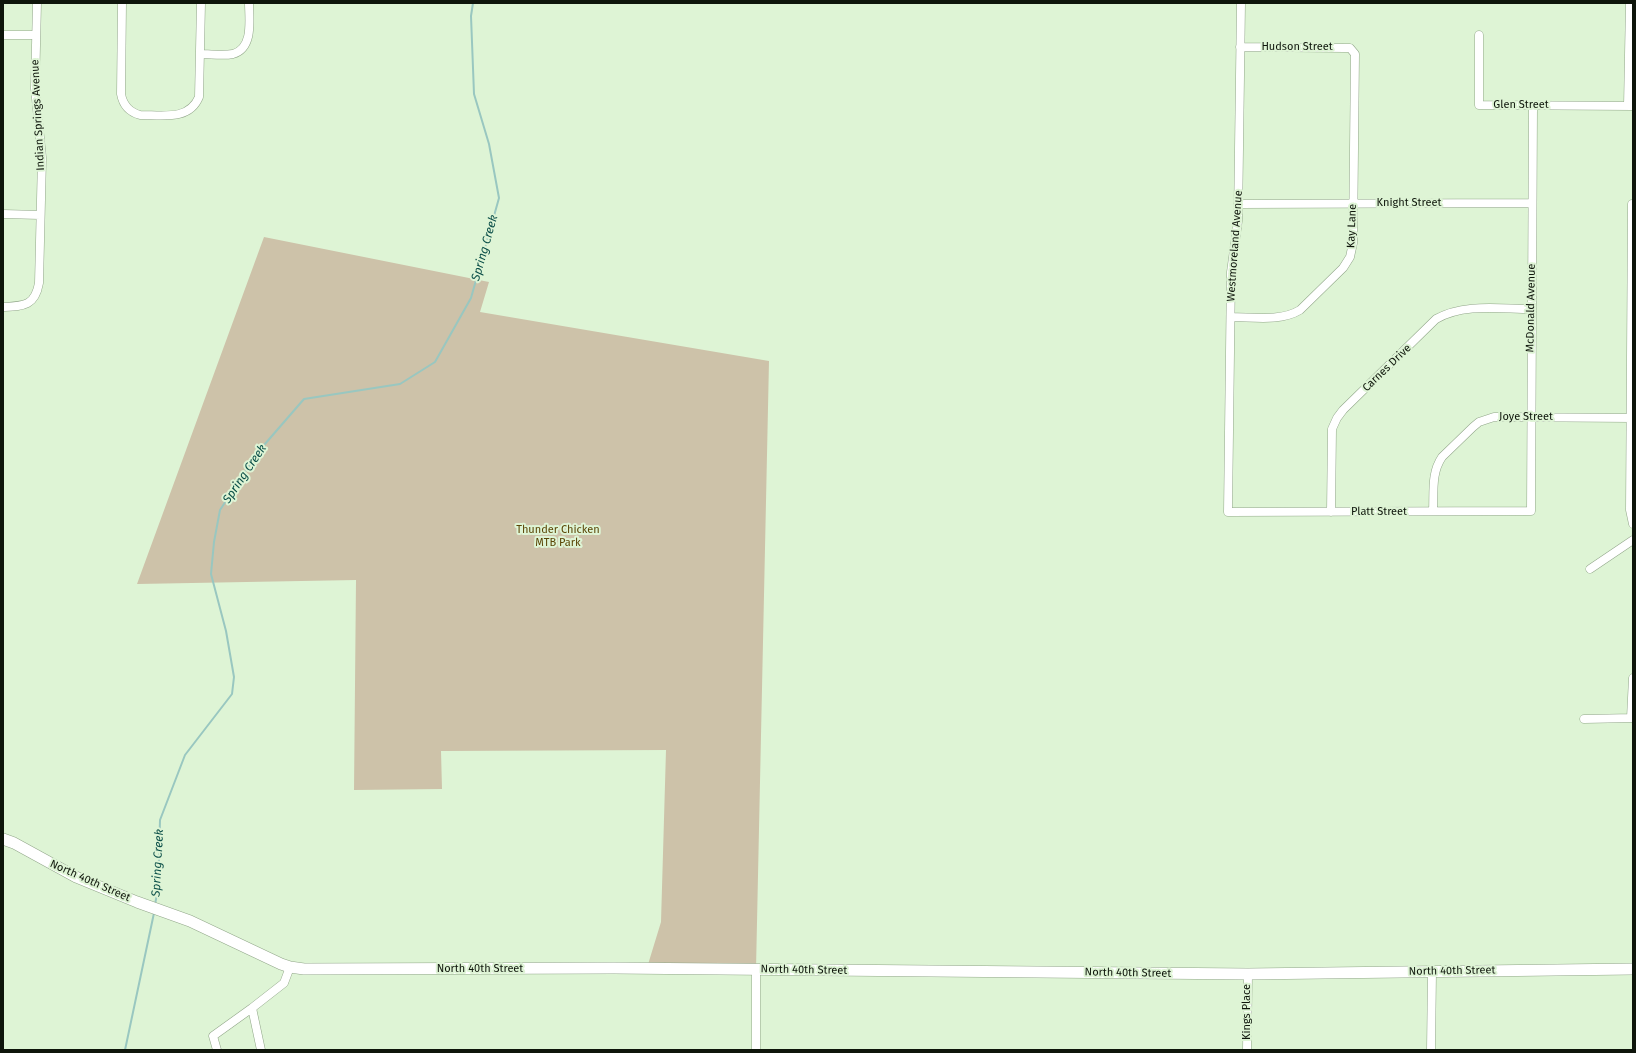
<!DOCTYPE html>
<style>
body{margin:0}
#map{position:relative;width:1636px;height:1053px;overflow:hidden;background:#def4d5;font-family:"Fira Sans",sans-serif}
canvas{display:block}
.frame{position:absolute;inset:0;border:4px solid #0e150b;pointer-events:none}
</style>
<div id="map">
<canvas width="1636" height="1053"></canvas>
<div class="frame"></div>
</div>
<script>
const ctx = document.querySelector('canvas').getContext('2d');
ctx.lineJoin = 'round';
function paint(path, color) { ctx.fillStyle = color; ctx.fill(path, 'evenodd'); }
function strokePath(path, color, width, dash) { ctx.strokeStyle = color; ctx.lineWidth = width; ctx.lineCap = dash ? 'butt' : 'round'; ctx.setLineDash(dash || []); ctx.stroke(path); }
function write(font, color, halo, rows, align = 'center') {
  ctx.font = font + ' "Fira Sans",sans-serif'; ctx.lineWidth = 4; ctx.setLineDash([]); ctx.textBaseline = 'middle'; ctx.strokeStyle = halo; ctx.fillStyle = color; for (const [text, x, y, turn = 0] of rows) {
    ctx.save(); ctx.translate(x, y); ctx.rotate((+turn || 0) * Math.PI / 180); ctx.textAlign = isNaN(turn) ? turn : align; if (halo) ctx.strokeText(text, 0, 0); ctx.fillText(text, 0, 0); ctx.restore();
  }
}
paint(new Path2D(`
 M264 237 489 282 480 312 769 361 756 969 646 971 661 922 666 750 441 751 442 789 354 790 356 580 137 584Z`), '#cdc2a9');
strokePath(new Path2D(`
 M155 904 158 890 160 820 185 755 232 694 234 677 226 631 211 574 214 542 220 510 258 452 304 399 400 384 435 362 471 298 499 198 489 144 474 94 471 16 473 3
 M125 1050 154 913`), '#99c7c0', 2);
const street = new Path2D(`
 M122 3 121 94C123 105 129 112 140 115 162 115 189 121 199 97L201 3
 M1241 3 1238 221 1231 272 1228 512 1531 511 1533 106
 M3 35H35
 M1479 35V105L1633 106
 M200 54C211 54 223 56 233 54 254 48 249 19 249 3
 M1628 106 1630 3
 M1238 204 1532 203
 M1632 204 1630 510 1633 524
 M3 214 40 215
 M3 307C24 306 35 306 39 283L42 158 35 88 37 3
 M1231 317C1253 317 1280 322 1300 310L1343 268 1350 257 1353 243 1355 54 1350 48H1345L1240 47
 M1433 511C1434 492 1431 473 1442 457L1473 427 1479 422 1494 417 1633 418
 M1331 512 1332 429 1337 418 1343 410 1436 319C1464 303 1500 309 1531 309
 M1590 569 1633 540
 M1631 718 1633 678
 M1584 719 1633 718
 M217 1050 213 1036 252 1008
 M261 1050 252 1008 284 983 290 967
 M756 1050V969
 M1247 1050 1248 974
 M1431 1050 1432 972`);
const secondary = new Path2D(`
 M3 839 14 843 76 877 137 902 190 921 281 964 290 967 304 969 614 968 1248 974 1633 969`);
strokePath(street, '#91a689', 9);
strokePath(secondary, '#91a689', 12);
strokePath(street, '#fff', 8);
strokePath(secondary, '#fff', 11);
write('11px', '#0e150b', '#def4d5', [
 ["Hudson Street",1297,47],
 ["Glen Street",1521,105],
 ["Indian Springs Avenue",38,115,-93],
 ["Knight Street",1409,203],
 ["Kay Lane",1352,226,-88],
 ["Westmoreland Avenue",1235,246,-86],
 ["McDonald Avenue",1531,308,-89],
 ["Carnes Drive",1387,368,-44],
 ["Joye Street",1526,417],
 ["Platt Street",1379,512],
 ["North 40th Street",90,881,24],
 ["North 40th Street",480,969],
 ["North 40th Street",804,970,1],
 ["North 40th Street",1452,971,-1],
 ["North 40th Street",1128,973,1],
 ["Kings Place",1247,1012,-90]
]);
write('11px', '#5a4606', '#def4d5', [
 ["Thunder Chicken",558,530],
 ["MTB Park",558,543]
]);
write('italic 12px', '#0b4f48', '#def4d5', [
 ["Spring Creek",485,248,-74],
 ["Spring Creek",245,474,-56],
 ["Spring Creek",158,863,-87]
]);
</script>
